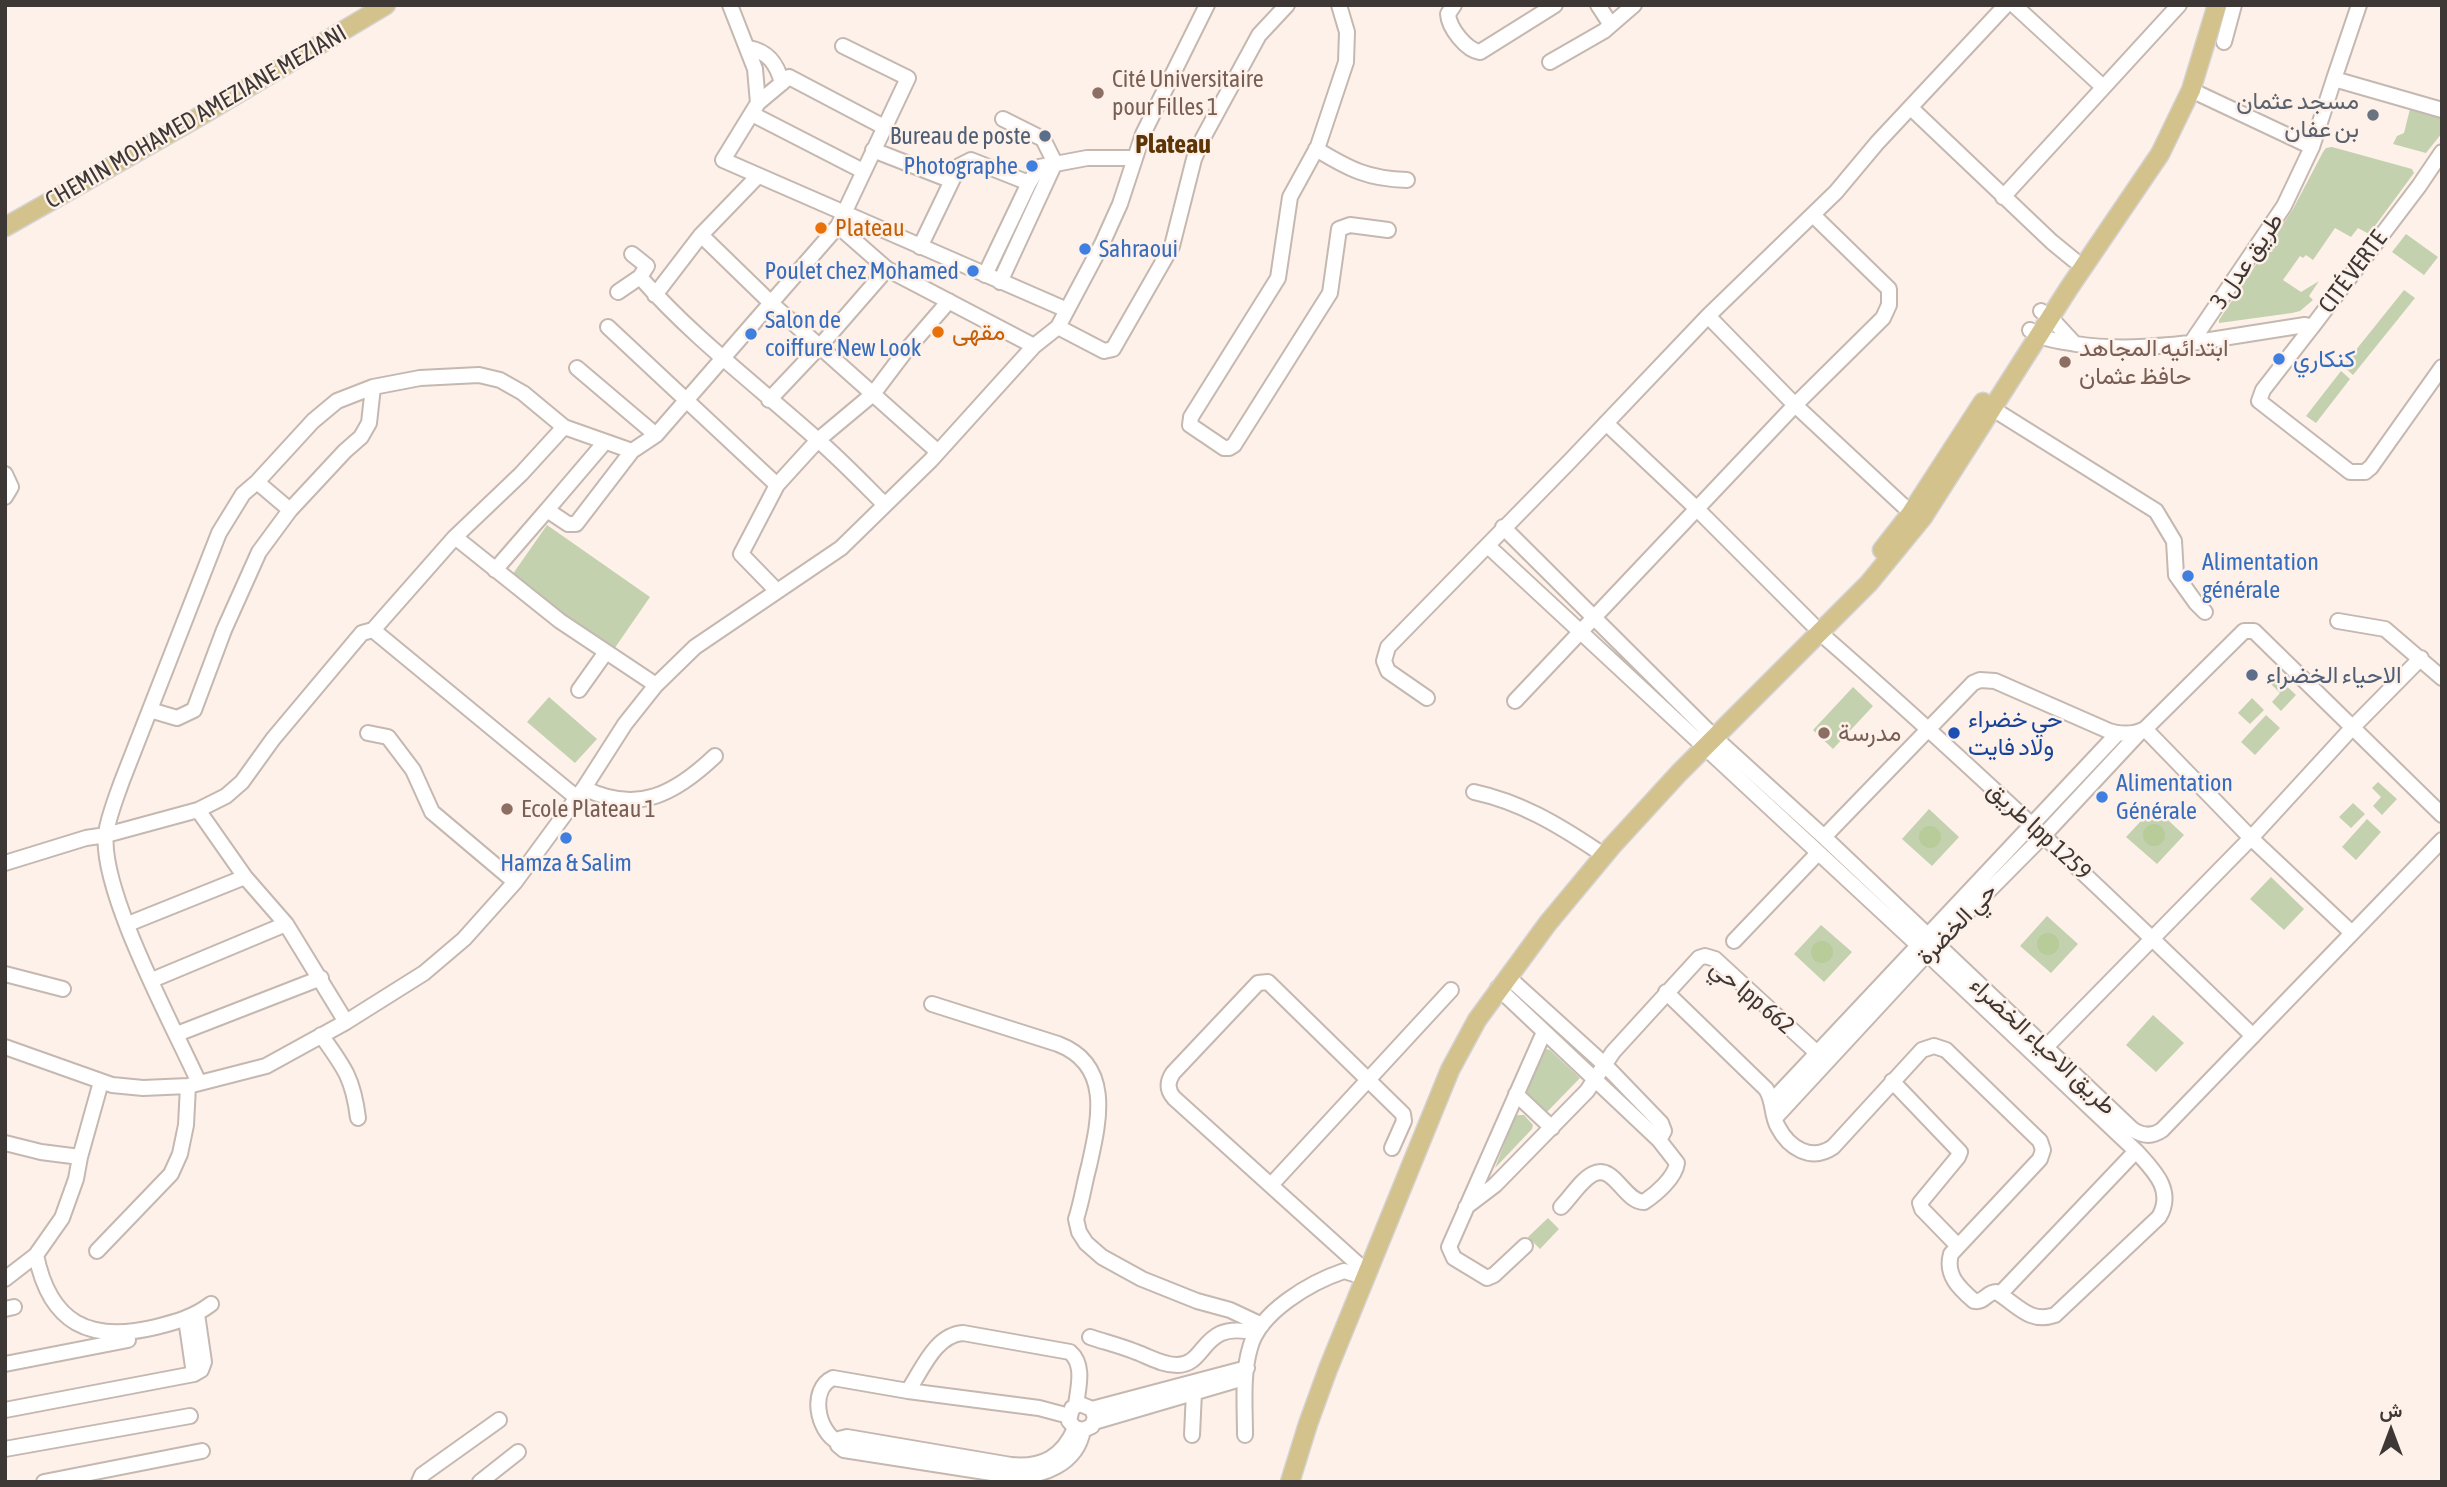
<!DOCTYPE html>
<meta charset="utf-8">
<style>
body{margin:0}
#map{position:relative;width:2447px;height:1487px;overflow:hidden;background:#fef1e9;font-family:"Asap Condensed",Vazirmatn,sans-serif}
canvas{display:block}
.frame{position:absolute;inset:0;border:7px solid #3d3835;pointer-events:none}
.north{position:absolute;left:2356px;top:1396px;width:70px;height:70px;-webkit-text-stroke:5px #fef1e9;paint-order:stroke;rotate:0deg;font-size:19px;font-weight:700;line-height:28px;text-align:center;color:#3d3835}
.north::after{content:'';display:block;margin:auto;width:24px;height:32px;background:#3d3835;clip-path:polygon(50% 0,100% 100%,50% 72%,0 100%)}
</style>
<div id="map">
<canvas width="2447" height="1487"></canvas>
<div class="frame"></div>
<div class="north">ش</div>
</div>
<script>
const ctx = document.querySelector('canvas').getContext('2d');
ctx.lineJoin = 'round';
function paint(path, color) { ctx.fillStyle = color; ctx.fill(path, 'evenodd'); }
function strokePath(path, color, width, dash) { ctx.strokeStyle = color; ctx.lineWidth = width; ctx.lineCap = dash ? 'butt' : 'round'; ctx.setLineDash(dash || []); ctx.stroke(path); }
function write(font, color, halo, rows, align = 'center') {
  ctx.font = font + ' "Asap Condensed",Vazirmatn,sans-serif'; ctx.lineWidth = 5; ctx.setLineDash([]); ctx.textBaseline = 'middle'; ctx.strokeStyle = halo; ctx.fillStyle = color; for (const [text, x, y, turn = 0] of rows) {
    ctx.save(); ctx.translate(x, y); ctx.rotate((+turn || 0) * Math.PI / 180); ctx.textAlign = isNaN(turn) ? turn : align; if (halo) ctx.strokeText(text, 0, 0); ctx.fillText(text, 0, 0); ctx.restore();
  }
}
paint(new Path2D(`
 M2410 109 2442 118V133L2426 153 2393 144 2397 136 2404 133Z
 M2332 147 2412 169 2414 173 2369 234 2358 228 2351 237 2335 228 2313 260 2306 255 2303 258 2300 256 2283 280 2301 292 2319 281 2309 296 2313 300 2300 311 2292 313 2219 323V320L2293 209 2323 152 2326 148Z
 M2406 234 2438 257 2424 275 2392 252Z
 M2404 290 2415 298 2353 375 2343 366Z
 M2341 371 2350 379 2316 423 2306 416Z
 M547 525 650 597 612 652 510 578Z
 M2277 677 2296 695 2281 711 2272 702 2280 693 2271 684Z
 M1853 687 1873 706 1833 749 1813 730Z
 M549 697 597 739 575 763 527 722Z
 M2252 698 2264 710 2250 724 2238 713Z
 M2266 715 2280 728 2255 755 2241 742Z
 M2378 782 2397 799 2382 815 2373 806 2381 797 2372 788Z
 M2353 803 2365 814 2351 828 2339 817Z
 M2154 807 2184 835 2157 864 2126 837Z
 M1929 809 1959 837 1932 866 1902 839Z
 M2367 819 2381 832 2356 860 2342 847Z
 M2271 877 2304 909 2284 930 2250 899Z
 M2047 916 2078 944 2051 973 2020 946Z
 M1821 925 1852 952 1824 982 1794 954Z
 M2153 1015 2184 1043 2156 1072 2126 1045Z
 M1546 1049 1550 1050 1580 1078 1545 1114 1528 1097 1527 1092 1542 1054Z
 M1519 1115H1524L1533 1125 1532 1129 1495 1168 1515 1116Z
 M1548 1218 1559 1229 1540 1249 1528 1237Z`), '#c3d1af');
paint(new Path2D(`
 M2143 835a11 11 0 1 1 22 0a11 11 0 1 1-22 0Z
 M1919 837a11 11 0 1 1 22 0a11 11 0 1 1-22 0Z
 M2037 944a11 11 0 1 1 22 0a11 11 0 1 1-22 0Z
 M1811 952a11 11 0 1 1 22 0a11 11 0 1 1-22 0Z`), '#b7cc99');
const minor = new Path2D(`
 M730 5 755 69 758 103 723 160 1067 310
 M1339 5 1347 32 1346 62 1318 146 1290 197 1278 278 1191 417 1190 425 1224 448H1229L1234 445 1330 293 1339 229 1350 225 1388 230
 M1454 5 1448 14C1449 28 1466 50 1480 52L1555 5
 M1598 5 1611 25
 M2014 5 2103 87
 M2359 5 2334 79 2442 110
 M2224 42 2234 5
 M748 48C768 51 777 64 782 83
 M1550 62 1604 31 1634 5
 M2191 90 2312 147 2334 79
 M758 103 789 77 884 127
 M1911 108 2052 242 2074 260
 M752 114 863 171
 M1316 149C1349 169 1368 179 1407 180
 M873 150 950 180
 M2003 197 2179 5
 M838 226 887 269 1034 346
 M701 235 772 304 938 452
 M920 247 959 166 971 160 1029 183
 M985 275 1029 183 1039 167 1087 158H1134
 M640 277C693 338 759 387 819 441 842 461 863 483 885 505
 M1000 282 1055 163 1043 139 1003 119
 M618 292 640 277 647 266 632 254
 M655 295 701 235 758 176
 M2041 311 2050 317 2074 343
 M1708 316 1795 405 1911 513
 M608 327 777 485
 M1058 327 1104 351 1113 349 1172 246 1194 159 1203 138 1259 35 1287 5
 M2312 327 2263 390 2259 401 2350 472H2365L2371 467 2442 367
 M2030 330C2044 340 2059 341 2076 344 2115 350 2152 347 2191 343L2284 206 2312 147
 M2191 343 2305 325 2312 327 2419 186 2442 152
 M577 368 656 435
 M769 400 820 346 887 269
 M1993 409 2156 511 2174 541 2176 575 2196 603 2205 612
 M1606 423 1697 509 1812 624
 M5 474 11 487 5 497
 M257 482 290 510
 M547 510 605 442
 M1503 527 1714 737 1824 837 2132 1129C2142 1136 2152 1137 2162 1130L2442 840
 M455 537 560 621 656 685
 M1488 546 1918 945 2136 1151C2153 1170 2175 1190 2159 1217L2055 1315C2029 1324 2017 1304 1996 1292 1987 1292 1984 1303 1974 1301 1959 1288 1945 1275 1951 1254L2040 1159 2043 1150 2040 1141 1946 1050 1934 1046 1922 1050 1833 1147C1811 1162 1789 1148 1778 1127 1771 1115 1774 1101 1766 1089L1666 992
 M495 570 547 510 568 524H576L632 451 656 435 838 226 908 78 843 46
 M777 591 741 554 777 485 818 440 873 394 904 353 949 301
 M2338 621 2385 629 2442 678
 M373 630 455 537 521 474 564 427
 M1819 632C1968 762 2111 898 2253 1036
 M579 690 606 652
 M1427 698 1388 671 1384 661 1388 647 1570 461 1708 316 1836 192 1877 143 2006 5
 M1515 701 1795 405 1883 318 1889 305V289L1813 215
 M150 710 177 718 194 710 224 630 259 552 290 510 345 451 361 437 369 423 373 387
 M2145 729 2251 838 2352 933
 M368 733 388 737 413 770 432 812 515 882
 M584 788C638 815 676 793 715 756
 M1474 792C1520 802 1557 824 1596 850
 M198 810 245 877 286 924 346 1022
 M1824 837 1973 683 1980 680 1995 681 2109 731C2122 735 2133 735 2145 729L2244 631H2254L2442 815
 M5 863 86 838 106 835 198 810 226 796 242 782 273 739 362 633 373 630 577 798
 M128 924 245 877
 M1734 941 1818 853
 M5 974 63 989
 M1508 977 1605 1065 1661 1123 1664 1131 1659 1140
 M152 980 286 924
 M1498 988 1659 1140 1677 1163C1675 1178 1656 1194 1644 1202 1624 1202 1614 1163 1593 1174 1581 1180 1571 1197 1561 1207
 M932 1004 1058 1044C1113 1065 1099 1121 1089 1166 1084 1184 1082 1201 1076 1219L1079 1232 1086 1243 1102 1257 1142 1279 1197 1301 1230 1310 1262 1325
 M177 1034 321 978
 M321 1035C344 1067 353 1078 358 1118
 M5 1047 112 1085 143 1088 188 1086 266 1066 346 1022 424 973 464 939 515 882 584 788 625 724 656 685 695 647 841 548 931 460 1034 346 1058 327 1102 244 1120 204 1143 134 1207 5
 M2045 1048 2251 838 2352 728 2421 658
 M1892 1081 1960 1152 1958 1157 1920 1203 1922 1209 1958 1246
 M199 1083C174 1027 99 890 106 833 109 815 116 798 122 781L219 533 243 494 257 482 313 421 337 401 373 387 420 378 479 375 500 380 523 393 564 427 632 451
 M1516 1094 1552 1128
 M1772 1101 2118 733
 M1775 1118 1936 944 2044 835 2141 731
 M5 1143 41 1152 80 1157
 M1271 1185 1451 990
 M1466 1207 1495 1185 1587 1091 1613 1052 1699 958 1705 956 1715 959 1816 1052
 M1525 1246 1494 1275 1487 1278 1454 1258 1449 1247 1544 1032
 M97 1251 171 1174 180 1154 186 1125 188 1086
 M36 1255C50 1324 90 1343 156 1327 176 1322 194 1317 211 1304
 M1360 1266 1174 1098C1167 1090 1167 1082 1173 1073L1258 983 1268 982 1403 1114 1404 1121 1392 1148
 M5 1279 36 1255 62 1218 76 1179 80 1157 101 1082
 M2000 1294 2136 1151
 M5 1309 14 1307
 M186 1319 194 1374
 M1090 1337C1105 1342 1121 1346 1136 1352 1150 1357 1162 1365 1177 1365 1208 1365 1200 1319 1256 1333
 M5 1364 128 1340
 M908 1391C922 1370 935 1335 963 1333L1070 1352C1085 1365 1078 1388 1076 1405
 M1092 1409 1247 1368
 M5 1410 194 1374 201 1370 204 1362 197 1314
 M1094 1422 1237 1380
 M1075 1428C1063 1457 1042 1468 1011 1465L847 1437 839 1439 838 1445 844 1450 1011 1476C1042 1478 1077 1464 1083 1430L1092 1426 1095 1417 1092 1409 1080 1404 1072 1408 1069 1421 1075 1428 1083 1430
 M1192 1435 1194 1392
 M1245 1435C1245 1407 1242 1375 1250 1348 1259 1312 1311 1282 1344 1271L1357 1275
 M838 1442C817 1431 809 1389 833 1378L908 1391 1039 1408 1069 1416
 M5 1449 190 1416
 M44 1482 202 1451
 M419 1482 422 1475 499 1420
 M480 1482 518 1452`);
const major = new Path2D(`
 M5 227 202 115 386 5
 M1882 550 1911 513 1983 402
 M1290 1482 1308 1424 1328 1369 1450 1070 1477 1020 1548 923 1612 846 1679 773 1869 583 1923 517 2069 288 2160 154 2191 90 2217 5`);
strokePath(minor, '#c4b8b0', 18);
strokePath(major, '#d4d3d3', 21);
strokePath(minor, '#fff', 14);
strokePath(major, '#d3c28b', 18);
for (const [x, y, r, color] of [
 [1098,93,7,"#8d6e63"],
 [2373,115,7,"#6b7280"],
 [1045,136,7,"#5c6f8a"],
 [1032,166,7,"#3f7fe0"],
 [821,228,7,"#e8710a"],
 [1085,249,7,"#3f7fe0"],
 [973,271,7,"#3f7fe0"],
 [938,332,7,"#e8710a"],
 [751,334,7,"#3f7fe0"],
 [2279,359,7,"#3f7fe0"],
 [2065,362,7,"#8d6e63"],
 [2188,576,7,"#3f7fe0"],
 [2252,675,7,"#5c6f8a"],
 [1824,733,7,"#8d6e63"],
 [1954,733,7,"#1a4fb4"],
 [2102,797,7,"#3f7fe0"],
 [507,809,7,"#8d6e63"],
 [566,838,7,"#3f7fe0"]
]) { const dot = new Path2D(); dot.arc(x, y, r, 0, 2 * Math.PI); ctx.fillStyle = color; ctx.fill(dot); strokePath(dot, '#fef1e9', 2.5); }
write('24px', '#785e54', '#fef1e9', [
 ["Cité Universitaire",1112,79],
 ["pour Filles 1",1112,107],
 ["ابتدائيه المجاهد",2079,348],
 ["حافظ عثمان",2079,376],
 ["مدرسة",1838,733],
 ["Ecole Plateau 1",521,809]
], 'left');
write('24px', '#5b616d', '#fef1e9', [
 ["مسجد عثمان",2359,101],
 ["بن عفان",2359,129]
], 'right');
write('24px', '#3d3835', '#fef1e9', [
 ["CHEMIN MOHAMED AMEZIANE MEZIANI",196,117,-30],
 ["طريق عدل 3",2247,261,-56],
 ["CITÉ VERTE",2353,272,-53],
 ["طريق lpp 1259",2039,831,43],
 ["حي الخضرة",1957,924,-46],
 ["حي lpp 662",1752,997,40],
 ["طريق الاحياء الخضراء",2043,1046,43]
]);
write('24px', '#4e5e75', '#fef1e9', [
 ["Bureau de poste",1031,136],
 ["الاحياء الخضراء",2266,675,"left"]
], 'right');
write('24px', '#366cbe', '#fef1e9', [
 ["Photographe",1018,166,"right"],
 ["Sahraoui",1099,249],
 ["Poulet chez Mohamed",959,271,"right"],
 ["Salon de",765,320],
 ["coiffure New Look",765,348],
 ["كنكاري",2293,359],
 ["Alimentation",2202,562],
 ["générale",2202,590],
 ["Alimentation",2116,783],
 ["Générale",2116,811],
 ["Hamza & Salim",566,863,"center"]
], 'left');
write('24px', '#c56008', '#fef1e9', [
 ["Plateau",835,228],
 ["مقهى",952,332]
], 'left');
write('24px', '#164399', '#fef1e9', [
 ["حي خضراء",1968,719],
 ["ولاد فايت",1968,747]
], 'left');
write('bold 26px', '#5d3506', '#fef1e9', [
 ["Plateau",1173,145]
]);
</script>
